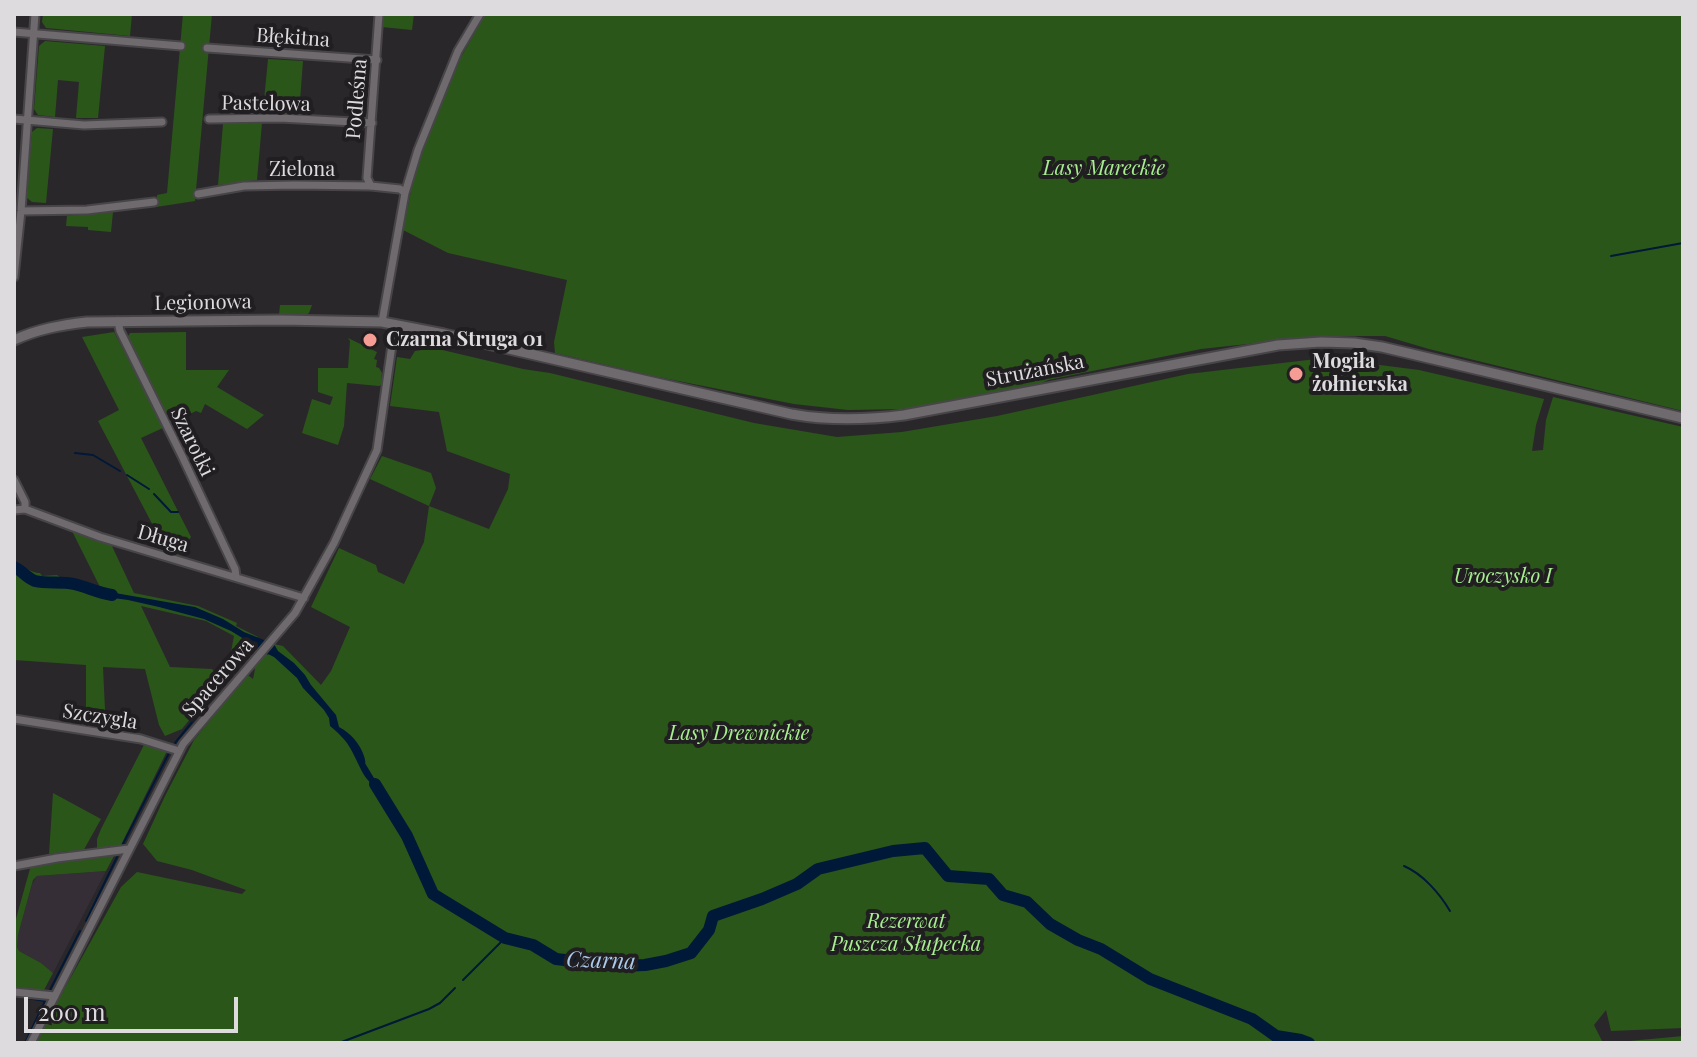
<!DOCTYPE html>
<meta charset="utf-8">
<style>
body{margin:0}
#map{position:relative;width:1697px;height:1057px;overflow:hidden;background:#2a272b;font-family:"Playfair Display",serif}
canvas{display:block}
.frame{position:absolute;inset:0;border:16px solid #dddbde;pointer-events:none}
.scale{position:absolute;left:24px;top:997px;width:214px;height:36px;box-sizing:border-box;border:4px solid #dddbde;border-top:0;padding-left:10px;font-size:24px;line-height:28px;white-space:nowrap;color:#dddbde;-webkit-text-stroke:6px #211e21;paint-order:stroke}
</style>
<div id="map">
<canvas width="1697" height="1057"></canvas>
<div class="frame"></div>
<div class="scale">200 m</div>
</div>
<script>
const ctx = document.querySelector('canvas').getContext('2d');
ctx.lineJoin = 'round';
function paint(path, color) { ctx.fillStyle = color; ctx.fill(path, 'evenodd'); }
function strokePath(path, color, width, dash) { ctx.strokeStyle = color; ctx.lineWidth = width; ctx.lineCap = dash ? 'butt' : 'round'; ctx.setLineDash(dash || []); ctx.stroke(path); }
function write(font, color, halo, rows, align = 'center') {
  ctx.font = font + ' "Playfair Display",serif'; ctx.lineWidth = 8; ctx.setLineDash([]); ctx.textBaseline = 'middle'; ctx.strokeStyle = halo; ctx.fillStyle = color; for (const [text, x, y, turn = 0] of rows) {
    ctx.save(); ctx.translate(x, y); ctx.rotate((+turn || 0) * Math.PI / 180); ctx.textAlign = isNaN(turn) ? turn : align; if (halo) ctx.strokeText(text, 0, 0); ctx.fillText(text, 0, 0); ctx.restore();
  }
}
paint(new Path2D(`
 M106 871 53 973 41 963 19 951 17 947 18 935 32 884 37 876Z`), '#352e36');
paint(new Path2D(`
 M43 14H132L130 36 46 28 42 22Z
 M183 14H212L195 201 156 207 157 195 167 193Z
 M383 14H414L412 30 382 27Z
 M485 14H1683V411L1429 349 1385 336H1322L1201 349 1048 380 1024 392 902 409 848 410 794 404 653 376 555 353 554 342 567 280 448 253 403 230 416 167 450 77Z
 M45 41 105 46 98 118H76L79 82 58 80 55 117 38 115 34 109 39 46Z
 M268 59 303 61 299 114 263 111Z
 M262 123 257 180 218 185 223 124Z
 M37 128 53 129 46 203 32 202 26 197 32 132Z
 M113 212 111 232 88 230V227L66 226 67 216Z
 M280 305H312L309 313 306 315 282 316 279 315Z
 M114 332 165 427 141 438 191 537 179 555 167 552 98 421 119 410 82 337Z
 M186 332V370H229L217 387 264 415 247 429 205 404 201 413 196 411 170 424 127 338 130 333Z
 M348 338 377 352 374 359 377 360 376 367 379 368 382 373C381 378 383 381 381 385L379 386 347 383 344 426 338 445 302 433 312 399 330 405 333 397 318 392V368H348L350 341Z
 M434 348 523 369 550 373 754 423 837 437 902 432 997 416 1188 374 1325 358 1419 370 1544 399 1536 425 1532 451 1543 450 1546 420 1553 397 1683 427V1028L1611 1031 1606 1010 1594 1025 1603 1043H37L56 1004 121 887 137 872 242 894 246 890 192 870 157 861 143 844 165 796 194 740 246 676H249L253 679C257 664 252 667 263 654L268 655 274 644 283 646 321 685 331 671 350 627 311 607 339 548 376 565 378 572 404 584 424 542 429 506 370 479 382 456 431 473 436 488 429 506 489 529 508 489 510 474 447 451 439 412 390 406 397 357 410 359 415 351Z
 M72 531 111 544 134 593 198 606 237 623 236 626 258 637 227 673 234 636 206 621 141 606 170 667 212 669 221 680 182 729 165 736 159 725 145 669 103 667 106 731 86 726V665L14 660V564C24 565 30 573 40 573L42 576 57 575 61 578 101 589Z
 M145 743 167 751 120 847 97 850V839L101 829Z
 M53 793 101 819 82 853 68 851 49 854Z
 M115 854 106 871 37 876 33 880 18 935 17 947 19 951 41 963 53 973 44 990 14 987V926L31 865Z
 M1683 1036V1043H1608Z`), '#2b561a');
paint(new Path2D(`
 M98 590 195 607 223 619 244 632 274 644 278 651 294 663 305 675 311 685 336 715 339 727C351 733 360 744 364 756 367 766 363 760 368 768 374 778 379 786 384 797H378C376 786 369 783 364 775 351 751 352 744 330 726L329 718 324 710 303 688 297 678 274 657 252 646 249 642 231 631 204 619 159 607 128 600 98 596Z`), '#001938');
strokePath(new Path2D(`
 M1611 256 1683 243
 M75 453 93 455 120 471
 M127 475 149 489
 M154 494 171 512H178
 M230 675 253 644
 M175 743 227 679
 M123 844 169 753
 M1404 866C1423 874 1440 894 1450 911
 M86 921 117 857
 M463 980 505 938
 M50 990 80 931
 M14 996 45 1001 25 1043
 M339 1043 429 1009 440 1003 455 988`), '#001938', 2);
strokePath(new Path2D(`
 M14 567C22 570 26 578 35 581 47 584 62 581 74 584 87 587 98 593 112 595
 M375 784 407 836 433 894 505 938 533 945 556 959 618 966 645 965 666 961 691 953 709 930 713 916 762 899 797 884 818 869 893 851 925 848 948 876 989 879 1003 895 1027 902 1050 924 1078 940 1101 949 1150 979 1252 1019 1276 1036 1301 1040 1309 1043`), '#001938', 12);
const street = new Path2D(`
 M14 32 181 46
 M207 48 377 60
 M14 119 84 125 162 122
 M209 119 280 118 372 123
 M371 186 367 178 379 14
 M198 194 244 186 295 185 371 186 400 189 405 193
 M21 211 87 210 154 202
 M14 277 21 211 35 14
 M118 321 120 331 182 456 235 569 236 577
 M382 322 405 193 418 150 458 51 480 14
 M14 480 25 502V509
 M14 510 25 509 100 537 304 598
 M14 719 141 739 179 751
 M14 866 57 858 129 849
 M14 992 55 996
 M31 1043 183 744 295 613 334 543 377 450 395 324`);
const secondary = new Path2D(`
 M14 340C38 329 61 325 87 322L281 320 382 322 444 334 791 414C830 421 865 420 904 415L1278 345 1321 342 1354 343 1382 347 1683 418`);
strokePath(street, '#484548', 11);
strokePath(secondary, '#484548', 13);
strokePath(street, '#6e6a6e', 7);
strokePath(secondary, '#6e6a6e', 9);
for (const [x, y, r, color] of [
 [370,340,8,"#f59c95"],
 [1296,374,8,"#f59c95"]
]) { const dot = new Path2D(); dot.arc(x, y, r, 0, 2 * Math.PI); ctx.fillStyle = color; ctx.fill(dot); strokePath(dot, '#211e21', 3); }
write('20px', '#dddbde', '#211e21', [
 ["Błękitna",293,38,4],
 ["Podleśna",357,99,-85],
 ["Pastelowa",266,104,1],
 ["Zielona",302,170],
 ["Legionowa",203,303,-1],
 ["Strużańska",1035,371,-11],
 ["Szarotki",192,442,64],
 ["Długa",163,539,16],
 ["Spacerowa",218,678,-49],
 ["Szczygla",100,717,9]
]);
write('italic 20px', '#a7ef8f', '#211e21', [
 ["Lasy Mareckie",1104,169],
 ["Uroczysko I",1503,577],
 ["Lasy Drewnickie",739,734],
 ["Rezerwat",906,922],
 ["Puszcza Słupecka",906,945]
]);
write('bold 20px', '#dddbde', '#211e21', [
 ["Czarna Struga 01",386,340],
 ["Mogiła",1312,362],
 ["żołnierska",1312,385]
], 'left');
write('italic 22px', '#accbed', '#211e21', [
 ["Czarna",601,961,2]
]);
</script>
